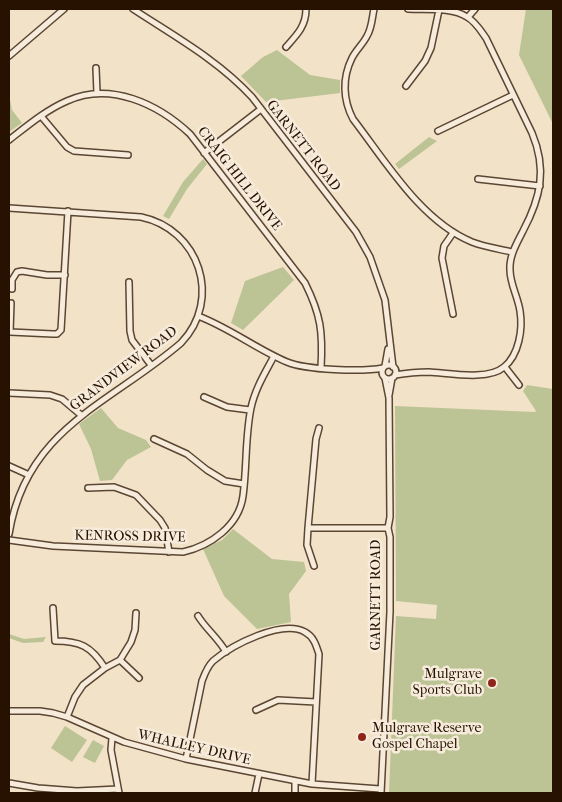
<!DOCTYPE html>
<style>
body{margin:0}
#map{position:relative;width:562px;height:802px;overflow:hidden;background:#f2e2c8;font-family:"IM FELL French Canon",serif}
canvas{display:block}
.frame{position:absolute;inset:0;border:10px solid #271201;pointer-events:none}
</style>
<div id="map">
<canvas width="562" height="802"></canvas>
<div class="frame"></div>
</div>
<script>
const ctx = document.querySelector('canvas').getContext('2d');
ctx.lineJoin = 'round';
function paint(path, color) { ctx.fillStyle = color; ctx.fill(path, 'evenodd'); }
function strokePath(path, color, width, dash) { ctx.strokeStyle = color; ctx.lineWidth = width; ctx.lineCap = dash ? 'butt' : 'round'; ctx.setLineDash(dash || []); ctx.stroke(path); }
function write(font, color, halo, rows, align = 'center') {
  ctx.font = font + ' "IM FELL French Canon",serif'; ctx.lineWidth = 5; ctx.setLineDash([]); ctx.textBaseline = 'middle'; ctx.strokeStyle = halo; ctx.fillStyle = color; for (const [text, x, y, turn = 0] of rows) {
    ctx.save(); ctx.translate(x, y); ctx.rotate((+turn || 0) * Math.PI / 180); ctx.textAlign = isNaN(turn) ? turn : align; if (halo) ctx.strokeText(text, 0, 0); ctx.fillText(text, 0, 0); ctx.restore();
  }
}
paint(new Path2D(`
 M526 9H553V124L519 55Z
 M277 50 310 75 340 80V93L266 102 241 76 263 57Z
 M9 95 12 110 22 123 9 132Z
 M429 137 437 141 399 169 395 164Z
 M203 159 207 164 187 189 169 219 163 216 183 182Z
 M283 267 294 280 243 330 231 323 245 281Z
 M527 385 553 389V793H389L396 616 436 619 437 605 396 601 395 406 535 412 536 411 523 391Z
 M101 408 118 428 146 440 151 447 127 460 112 480 100 481 91 449 79 424Z
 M233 529 272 559 304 562 306 571 289 594 291 622 257 629 224 596 203 549 222 540Z
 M9 634 24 639 46 637 43 642 23 643 9 638Z
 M65 726 87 740 72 762 51 748Z
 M93 740 104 746 95 763 83 757Z`), '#bcc394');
const minor = new Path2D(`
 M133 9C174 36 218 60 252 97L356 232 370 257 385 300 393 367
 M374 9C372 18 372 28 367 36 363 44 356 50 352 58 342 78 343 100 353 119 386 162 421 221 472 242 485 247 499 249 512 252
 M468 17 475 9
 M286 47C297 35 306 26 306 9
 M9 56 64 9
 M96 68 97 93
 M406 86 425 61 431 48 439 10
 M41 116 67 147 74 151 128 155
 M438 131 513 95
 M9 140C27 126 46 110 67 101 110 81 158 104 190 134L305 283C321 315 323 332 321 368
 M204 153 261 109
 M478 179 540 186
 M9 208 141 217C199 229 223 299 181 343 110 404 26 428 9 534
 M453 233 444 246 442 258 453 314
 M129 282 130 331 132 340 151 365
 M12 289V280L17 272 22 271 47 275H65
 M11 303 10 332 53 334H57L61 330 68 211
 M198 316C230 328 256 349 287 362 306 370 362 372 383 368
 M382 372a7 7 0 1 1 14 0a7 7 0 1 1-14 0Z
 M385 366 388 349
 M505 367 519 385
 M395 375C407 373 418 372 429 372 449 373 488 381 504 367 519 355 523 329 520 311 518 297 510 284 510 270 509 256 517 243 523 231 541 197 547 169 532 133L486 38C481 31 475 21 467 17 452 7 426 10 408 9
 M9 393 50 395 62 399 81 415
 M389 395 392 378
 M204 397 227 407 250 410
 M319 428 316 439 308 528H388
 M154 439 187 454 207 470 225 481 244 484
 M9 466 29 475
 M88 488 114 487 136 495 160 520 165 528 169 552
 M308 528 307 545 314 566
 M9 540 53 546 183 552C210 546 239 526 243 496 247 467 245 437 251 408 255 389 265 373 274 356
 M53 608 55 641C80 641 91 646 105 668
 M198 616C206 629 218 638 226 652
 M120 660 139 678
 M256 710 278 700 316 702
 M9 711H40L53 713 67 717 124 742 186 759 312 784 380 789
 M67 717 75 697 83 685 105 668 120 660 131 642 135 630 136 613
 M112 738 111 750 119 793
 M186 759 202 681C205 673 207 667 213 661 232 645 282 619 305 632 314 637 316 645 319 654L312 784
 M9 783 38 788 77 791 118 789
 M255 793 259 774
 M295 793V781
 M381 793 390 612V537L388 528 390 517 389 398 385 378`);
strokePath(minor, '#5a4633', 8);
strokePath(minor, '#f7ecdb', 5);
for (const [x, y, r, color] of [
 [492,683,5,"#8f2418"],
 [362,737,5,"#8f2418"]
]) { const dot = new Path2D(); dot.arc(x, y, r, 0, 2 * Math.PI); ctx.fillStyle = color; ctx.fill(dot); strokePath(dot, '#f7ecdb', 2); }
write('14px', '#271201', '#f7ecdb', [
 ["GARNETT ROAD",303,146,52],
 ["CRAIG HILL DRIVE",239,179,52],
 ["GRANDVIEW ROAD",124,369,-37],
 ["KENROSS DRIVE",130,537,1],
 ["GARNETT ROAD",377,595,-90],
 ["WHALLEY DRIVE",194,748,13]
]);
write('14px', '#271201', '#f7ecdb', [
 ["Mulgrave",482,675],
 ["Sports Club",482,691],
 ["Mulgrave Reserve",372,729,"left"],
 ["Gospel Chapel",372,745,"left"]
], 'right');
</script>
